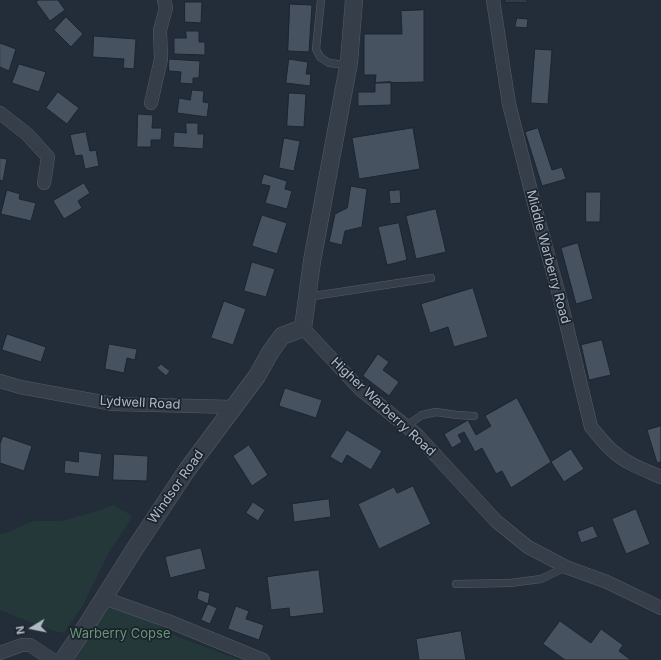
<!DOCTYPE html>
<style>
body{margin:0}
#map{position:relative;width:661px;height:660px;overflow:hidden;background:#232c39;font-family:Inter,sans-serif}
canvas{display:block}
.north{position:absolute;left:12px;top:608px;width:40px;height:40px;-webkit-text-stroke:3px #1b232e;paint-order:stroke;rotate:260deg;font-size:11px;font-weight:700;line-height:16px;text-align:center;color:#b1b9c5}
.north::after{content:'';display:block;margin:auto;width:14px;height:18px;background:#b1b9c5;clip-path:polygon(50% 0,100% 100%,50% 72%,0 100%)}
</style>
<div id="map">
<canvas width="661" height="660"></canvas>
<div class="north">N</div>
</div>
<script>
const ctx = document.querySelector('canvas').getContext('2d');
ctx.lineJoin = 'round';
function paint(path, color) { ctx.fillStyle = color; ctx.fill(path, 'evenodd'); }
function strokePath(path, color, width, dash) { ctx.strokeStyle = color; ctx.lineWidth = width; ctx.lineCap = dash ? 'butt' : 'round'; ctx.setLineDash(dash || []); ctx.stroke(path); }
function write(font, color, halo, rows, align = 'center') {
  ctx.font = font + ' Inter,sans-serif'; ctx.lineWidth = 3.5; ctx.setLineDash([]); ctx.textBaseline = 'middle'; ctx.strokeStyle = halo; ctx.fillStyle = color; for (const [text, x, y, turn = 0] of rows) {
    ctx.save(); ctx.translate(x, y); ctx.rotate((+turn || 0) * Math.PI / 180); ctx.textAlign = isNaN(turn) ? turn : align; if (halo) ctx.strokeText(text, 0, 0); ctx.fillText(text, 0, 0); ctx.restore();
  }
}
paint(new Path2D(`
 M113 505 133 516 109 552 83 605 64 633 58 632 40 626 0 610V534L6 533 33 521H62L101 510Z
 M111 598 178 637 240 660H74Z`), '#24383a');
const building = new Path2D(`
 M39 0H58L65 10 50 21 36 2Z
 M505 0H527V2H505Z
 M185 2H202L201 23 185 22Z
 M290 4 312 5 309 52 288 51Z
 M424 10V82L375 83 376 75H364V34H402L401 11Z
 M66 17 83 34 71 47 54 30Z
 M517 18 528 19 527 28 515 27Z
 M186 31H199V42H205V55L174 54V38H186Z
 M94 36 136 39 134 69 123 68 124 59 93 57Z
 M0 43 16 49 9 71 0 67Z
 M535 49 552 50 548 104 531 103Z
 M169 59 200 61 199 78H193V84L180 83 181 72 169 71Z
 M289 59 308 62 306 74H311L310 86 286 83Z
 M19 64 46 72 39 92 12 83Z
 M391 82V105L358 106V92H375V83Z
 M192 90 204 91 203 102 209 103 207 117 177 113 179 98 190 100Z
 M58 92 79 108 67 124 46 108Z
 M289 93 306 94 304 127 287 126Z
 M138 114 153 115 152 128H162L161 140H151V147H137Z
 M186 123H198V134H204L203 149 173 147 174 132 186 133Z
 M413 128 420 169 359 179 352 138Z
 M538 128 552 170 562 167 566 179 542 186 525 132Z
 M86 132 90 151 96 150 99 166 85 169 82 155 75 156 70 135Z
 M284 138 300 141 294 171 279 168Z
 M0 158 7 159 3 181 0 180Z
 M264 174 287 181 285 189 292 191 287 209 265 203 270 186 261 184Z
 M84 183 90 193 78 201 82 208 64 219 53 201Z
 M351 186 367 189 362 227 345 231 342 245 329 242 335 214 347 208Z
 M7 190 20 194 19 199 36 203 31 221 1 214Z
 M400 190 401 203 390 204 389 191Z
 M586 192H601L600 222H586Z
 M436 209 446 252 416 259 406 216Z
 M262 215 287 223 277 254 252 246Z
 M399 223 407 260 387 265 378 227Z
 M578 243 593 299 576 304 561 248Z
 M252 262 275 269 266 297 244 291Z
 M473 288 488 337 454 347 448 327 430 333 421 304Z
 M224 301 246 309 233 345 211 338Z
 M7 334 46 347 41 362 2 350Z
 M602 340 611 375 589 380 581 345Z
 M109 344 137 349 135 360 127 358 124 373 105 369Z
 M378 354 389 362 383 370 399 382 389 396 363 376Z
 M161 364 170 371 166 376 157 368Z
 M285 388 322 400 316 418 279 406Z
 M517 398 551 462 511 488 502 471 496 474 482 448 475 452 464 432 458 435 462 442 452 448 444 434 468 420 476 435 491 426 485 416Z
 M661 426V462L657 463 647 430Z
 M347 430 382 451 371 470 347 455 342 464 330 457Z
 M3 436 32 446 24 471 0 463V444Z
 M249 445 268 475 252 486 233 456Z
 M571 449 584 469 564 482 551 462Z
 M79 451 102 454 99 477 64 473 65 460 78 462Z
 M114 454 148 456 147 481 113 480Z
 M413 486 431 524 379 549 358 504 394 487 397 493Z
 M329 499 331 517 294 522 292 504Z
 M253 502 265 510 258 521 246 513Z
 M636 509 650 544 626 554 612 519Z
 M593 526 598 537 581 543 577 532Z
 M201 548 206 569 170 578 165 557Z
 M319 570 324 613 290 617 289 608 271 610 267 577Z
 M199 590 210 593 208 604 197 599Z
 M208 604 217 608 210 624 201 620Z
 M236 606 249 611 246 619 264 625 259 640 228 629Z
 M560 621 591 643 601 629 623 645 619 651 631 660H565L543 644Z
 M461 631 466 660H419L416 639Z`);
paint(building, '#465260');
strokePath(building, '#1d2530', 1);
const service = new Path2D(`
 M321 0 316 49 320 57 329 63 348 65
 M307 297 431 278
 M406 426 422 415 436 412 457 415 474 416
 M456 584 510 583 541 579 566 567`);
const minor = new Path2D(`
 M493 0 509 104 535 207 561 302 591 427C598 435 605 445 614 452 627 464 645 470 661 477
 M151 103 161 59 160 30 166 8 164 0
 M0 113 27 134 48 157 44 183
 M303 328 360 389 417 435 496 521 528 547 566 567 607 582 661 608
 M0 381 20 387 113 404 233 407
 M104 598 168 621 263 660
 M0 653 22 645H30L53 660`);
const tertiary = new Path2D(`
 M63 660 88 623 134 550 187 470 257 376 271 351 282 336 303 328 312 261 349 62 354 0`);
strokePath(service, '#545c67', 8);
strokePath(minor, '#545c67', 14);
strokePath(tertiary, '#545c67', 18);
strokePath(service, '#363e49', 7);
strokePath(minor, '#363e49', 13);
strokePath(tertiary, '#363e49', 17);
write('13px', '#b1b9c5', '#1b232e', [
 ["Middle Warberry Road",548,257,75],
 ["Lydwell Road",140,403,3],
 ["Higher Warberry Road",383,407,43],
 ["Windsor Road",176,487,-55]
]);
write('13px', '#699572', '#1b232e', [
 ["Warberry Copse",120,634]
]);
</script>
